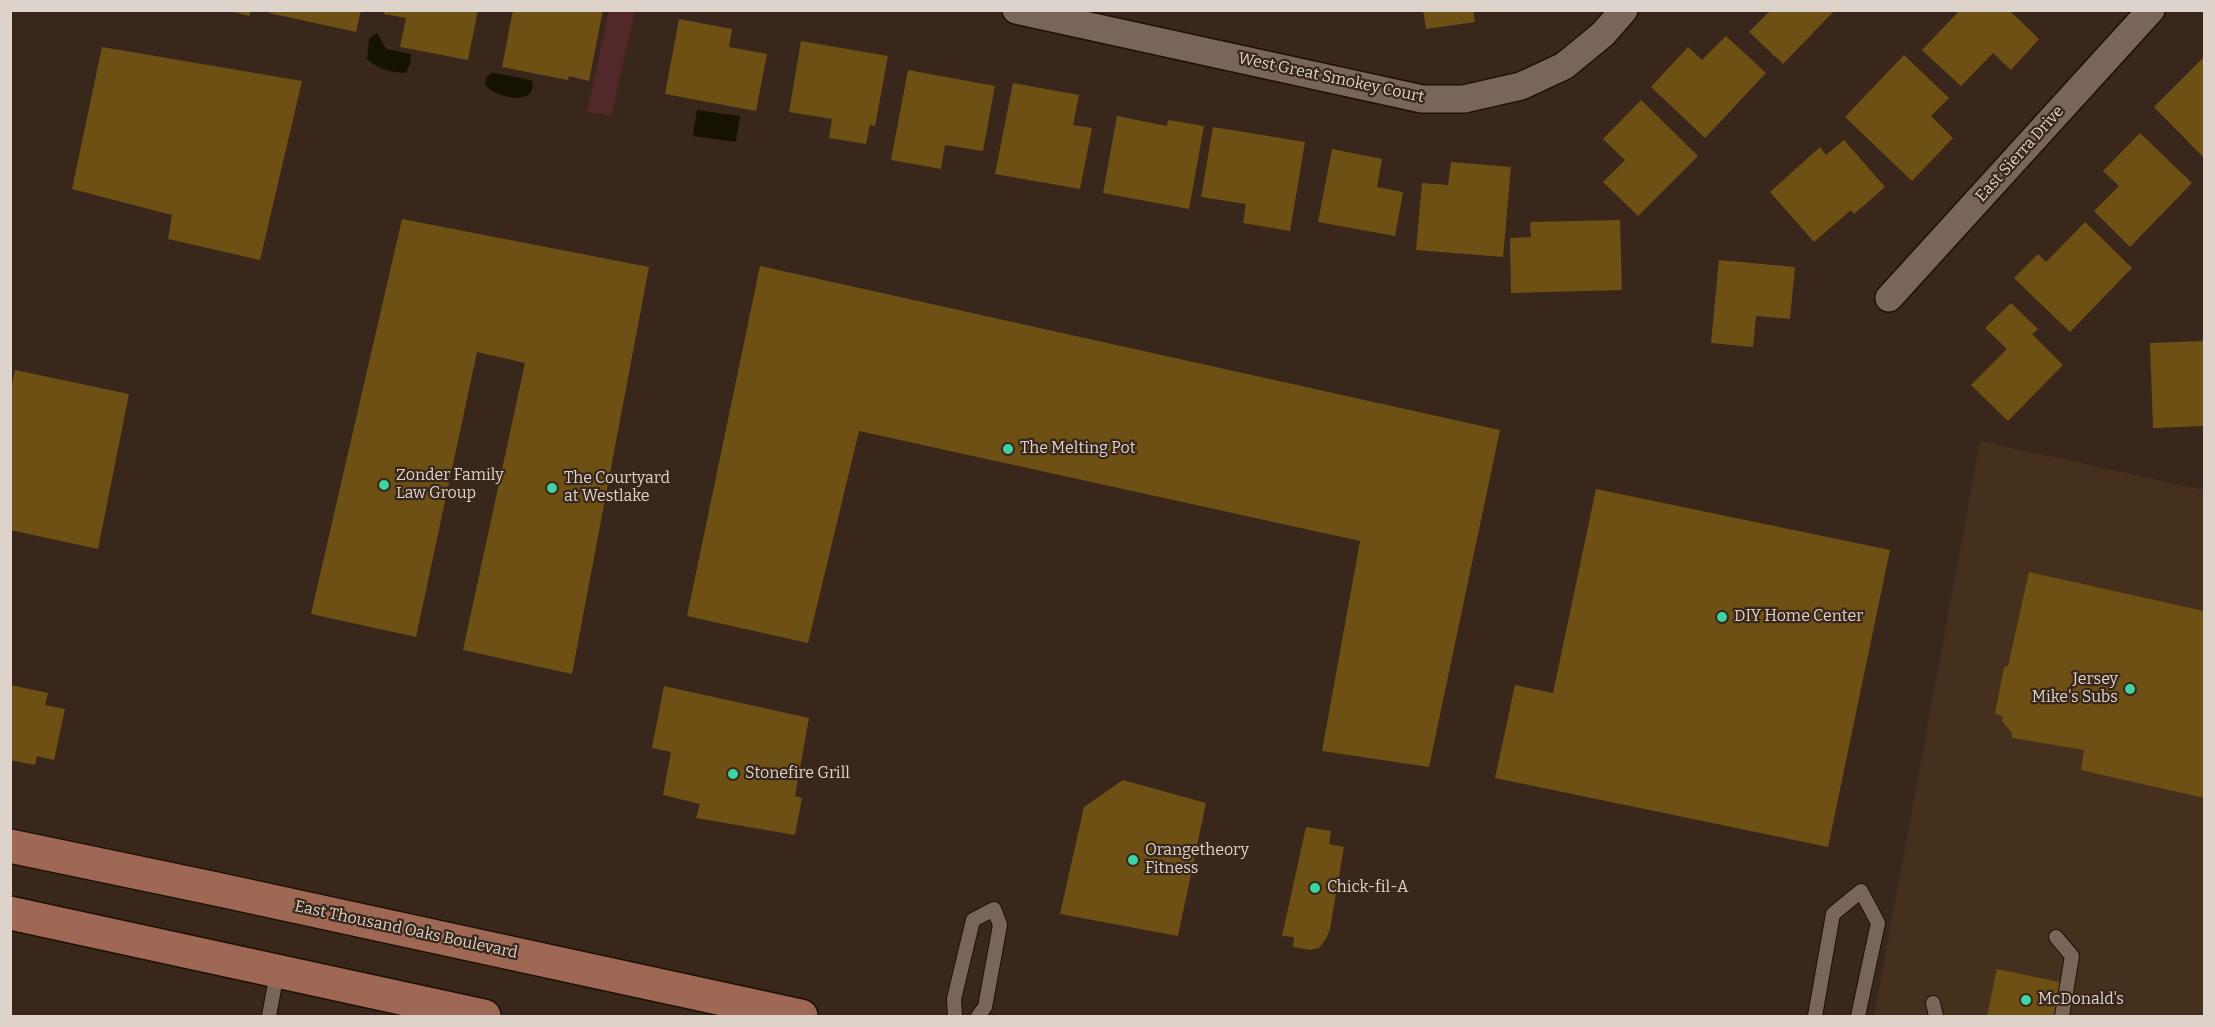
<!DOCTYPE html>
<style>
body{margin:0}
#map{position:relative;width:2215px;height:1027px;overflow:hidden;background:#38271a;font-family:Bitter,serif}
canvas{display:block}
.frame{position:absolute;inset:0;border:12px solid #ded3cb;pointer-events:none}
</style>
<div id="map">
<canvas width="2215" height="1027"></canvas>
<div class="frame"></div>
</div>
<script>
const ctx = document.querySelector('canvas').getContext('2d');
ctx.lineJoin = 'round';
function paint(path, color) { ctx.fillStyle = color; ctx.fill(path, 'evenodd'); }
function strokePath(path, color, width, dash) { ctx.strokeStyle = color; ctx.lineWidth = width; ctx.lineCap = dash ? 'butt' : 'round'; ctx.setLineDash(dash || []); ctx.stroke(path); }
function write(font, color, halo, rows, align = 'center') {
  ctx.font = font + ' Bitter,serif'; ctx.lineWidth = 4.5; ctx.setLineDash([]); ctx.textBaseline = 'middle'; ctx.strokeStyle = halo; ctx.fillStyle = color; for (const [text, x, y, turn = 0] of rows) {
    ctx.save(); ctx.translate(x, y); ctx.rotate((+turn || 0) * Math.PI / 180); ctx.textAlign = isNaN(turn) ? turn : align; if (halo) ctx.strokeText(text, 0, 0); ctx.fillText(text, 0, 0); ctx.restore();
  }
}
paint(new Path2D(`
 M1980 441 2204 490V1016H1874Z`), '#452f1d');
paint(new Path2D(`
 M609 11H635L611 116 587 112Z`), '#53282b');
paint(new Path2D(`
 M377 33 386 49 411 54 410 64 406 73C391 73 377 68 367 59L369 39Z
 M491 73C497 73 528 79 532 81 538 109 490 96 485 84L486 78Z
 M697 110 740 116 736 142 693 136Z`), '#161200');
paint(new Path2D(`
 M227 10H251L249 16Z
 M269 10H361L356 32 269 13Z
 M385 10H478L468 60 400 47 406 18 384 14Z
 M513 10H603L589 81 569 76 568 80 502 67Z
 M1423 10H1473L1475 22 1426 29Z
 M1771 10H1835L1783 64 1749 32Z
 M1960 10H2009L2039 39 2011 70 1993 53 1961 86 1922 50Z
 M679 19 732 29 729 47 767 54 756 111 665 94Z
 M1726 36 1766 73 1705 138 1651 87 1688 47 1702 60Z
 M801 41 888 56 875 126 870 125 866 144 829 138 832 119 789 112Z
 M102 47 302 81 260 260 168 239 172 215 72 189Z
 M1904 55 1949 98 1931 116 1953 138 1912 181 1845 117Z
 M2204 57V158L2154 107Z
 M908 70 995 86 983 151 945 145 941 169 891 160Z
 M1013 83 1079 95 1073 125 1092 128 1080 189 995 174Z
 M1641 100 1698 156 1638 216 1603 182 1625 160 1603 139Z
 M1117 116 1167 126 1168 120 1204 126 1189 209 1103 193Z
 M1213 127 1305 142 1290 231 1243 223 1246 204 1201 197Z
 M2140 133 2192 183 2130 247 2094 211 2119 186 2103 171Z
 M1844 140 1885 187 1854 214 1851 210 1814 242 1770 192 1820 147 1826 155Z
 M1332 149 1382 159 1377 187 1403 192 1395 236 1318 222Z
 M1451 162 1511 167 1503 257 1416 250 1422 183 1448 185Z
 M402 219 649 267 572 674 463 650 525 363 477 352 416 637 311 614Z
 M1620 220 1622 290 1511 293 1510 238 1531 237 1530 222Z
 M2085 222 2132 268 2070 332 2014 278 2038 254 2046 262Z
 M1719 260 1795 267 1790 319 1756 316 1753 347 1711 343Z
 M760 266 1500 430 1429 767 1322 751 1360 541 859 431 808 643 687 616Z
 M2011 303 2038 329 2032 334 2063 365 2008 421 1971 385 2007 349 1985 328Z
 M2204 341V426L2153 428 2150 343Z
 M15 370 129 394 98 549 10 530V394Z
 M1596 489 1890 550 1828 847 1495 778 1515 685 1553 693Z
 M2029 572 2204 611V798L2081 770 2084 750 2012 738V733L2002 721 2003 716 1995 714 2004 667 2008 666Z
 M10 685 48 693 45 705 65 709 54 760 37 756 35 765 10 760Z
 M664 686 809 718 795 796 802 798 795 835 696 818 700 804 663 795 671 752 652 748Z
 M1123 780 1206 803 1178 936 1060 914 1084 807Z
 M1306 827 1331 831 1329 844 1344 847 1330 929 1326 939 1319 948 1310 950 1293 947 1294 937 1282 936Z
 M1997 969 2064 983 2057 1016H1987Z`), '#6e5014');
const service = new Path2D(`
 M2056 937 2072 956 2062 1016
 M1933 1003 1936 1016
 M269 1016 277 973
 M955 1016 954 999 973 920 994 909 1000 925 985 1007 978 1016
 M1815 1016 1833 914 1861 891 1878 923 1858 1016`);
const minor = new Path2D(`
 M1016 10 1422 99H1464L1521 86 1564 66 1603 34 1624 10
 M1889 298 2151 10`);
const primary = new Path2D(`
 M10 846 216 889 801 1016
 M10 913 484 1016`);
strokePath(service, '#1f1004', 16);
strokePath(minor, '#1f1004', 30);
strokePath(primary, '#1f1004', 36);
strokePath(service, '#7a6658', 14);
strokePath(minor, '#7a6658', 27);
strokePath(primary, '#9e6855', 33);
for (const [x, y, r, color] of [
 [1008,449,6,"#3ed4a3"],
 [384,485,6,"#3ed4a3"],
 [552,488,6,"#3ed4a3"],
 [1722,617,6,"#3ed4a3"],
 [2130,689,6,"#3ed4a3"],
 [733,774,6,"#3ed4a3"],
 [1133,860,6,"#3ed4a3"],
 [1315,888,6,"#3ed4a3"],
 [2026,1000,6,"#3ed4a3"]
]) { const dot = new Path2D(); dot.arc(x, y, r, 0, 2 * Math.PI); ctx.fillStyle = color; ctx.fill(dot); strokePath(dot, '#38271a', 2); }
write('16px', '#ded3cb', '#38271a', [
 ["West Great Smokey Court",1331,78,12],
 ["East Sierra Drive",2020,154,-48],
 ["East Thousand Oaks Boulevard",406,930,12]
]);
write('16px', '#ded3cb', '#38271a', [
 ["The Melting Pot",1020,449],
 ["Zonder Family",396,476],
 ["Law Group",396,494],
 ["The Courtyard",564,479],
 ["at Westlake",564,497],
 ["DIY Home Center",1734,617],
 ["Jersey",2118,680,"right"],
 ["Mike's Subs",2118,698,"right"],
 ["Stonefire Grill",745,774],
 ["Orangetheory",1145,851],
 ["Fitness",1145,869],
 ["Chick-fil-A",1327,888],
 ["McDonald's",2038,1000]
], 'left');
</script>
